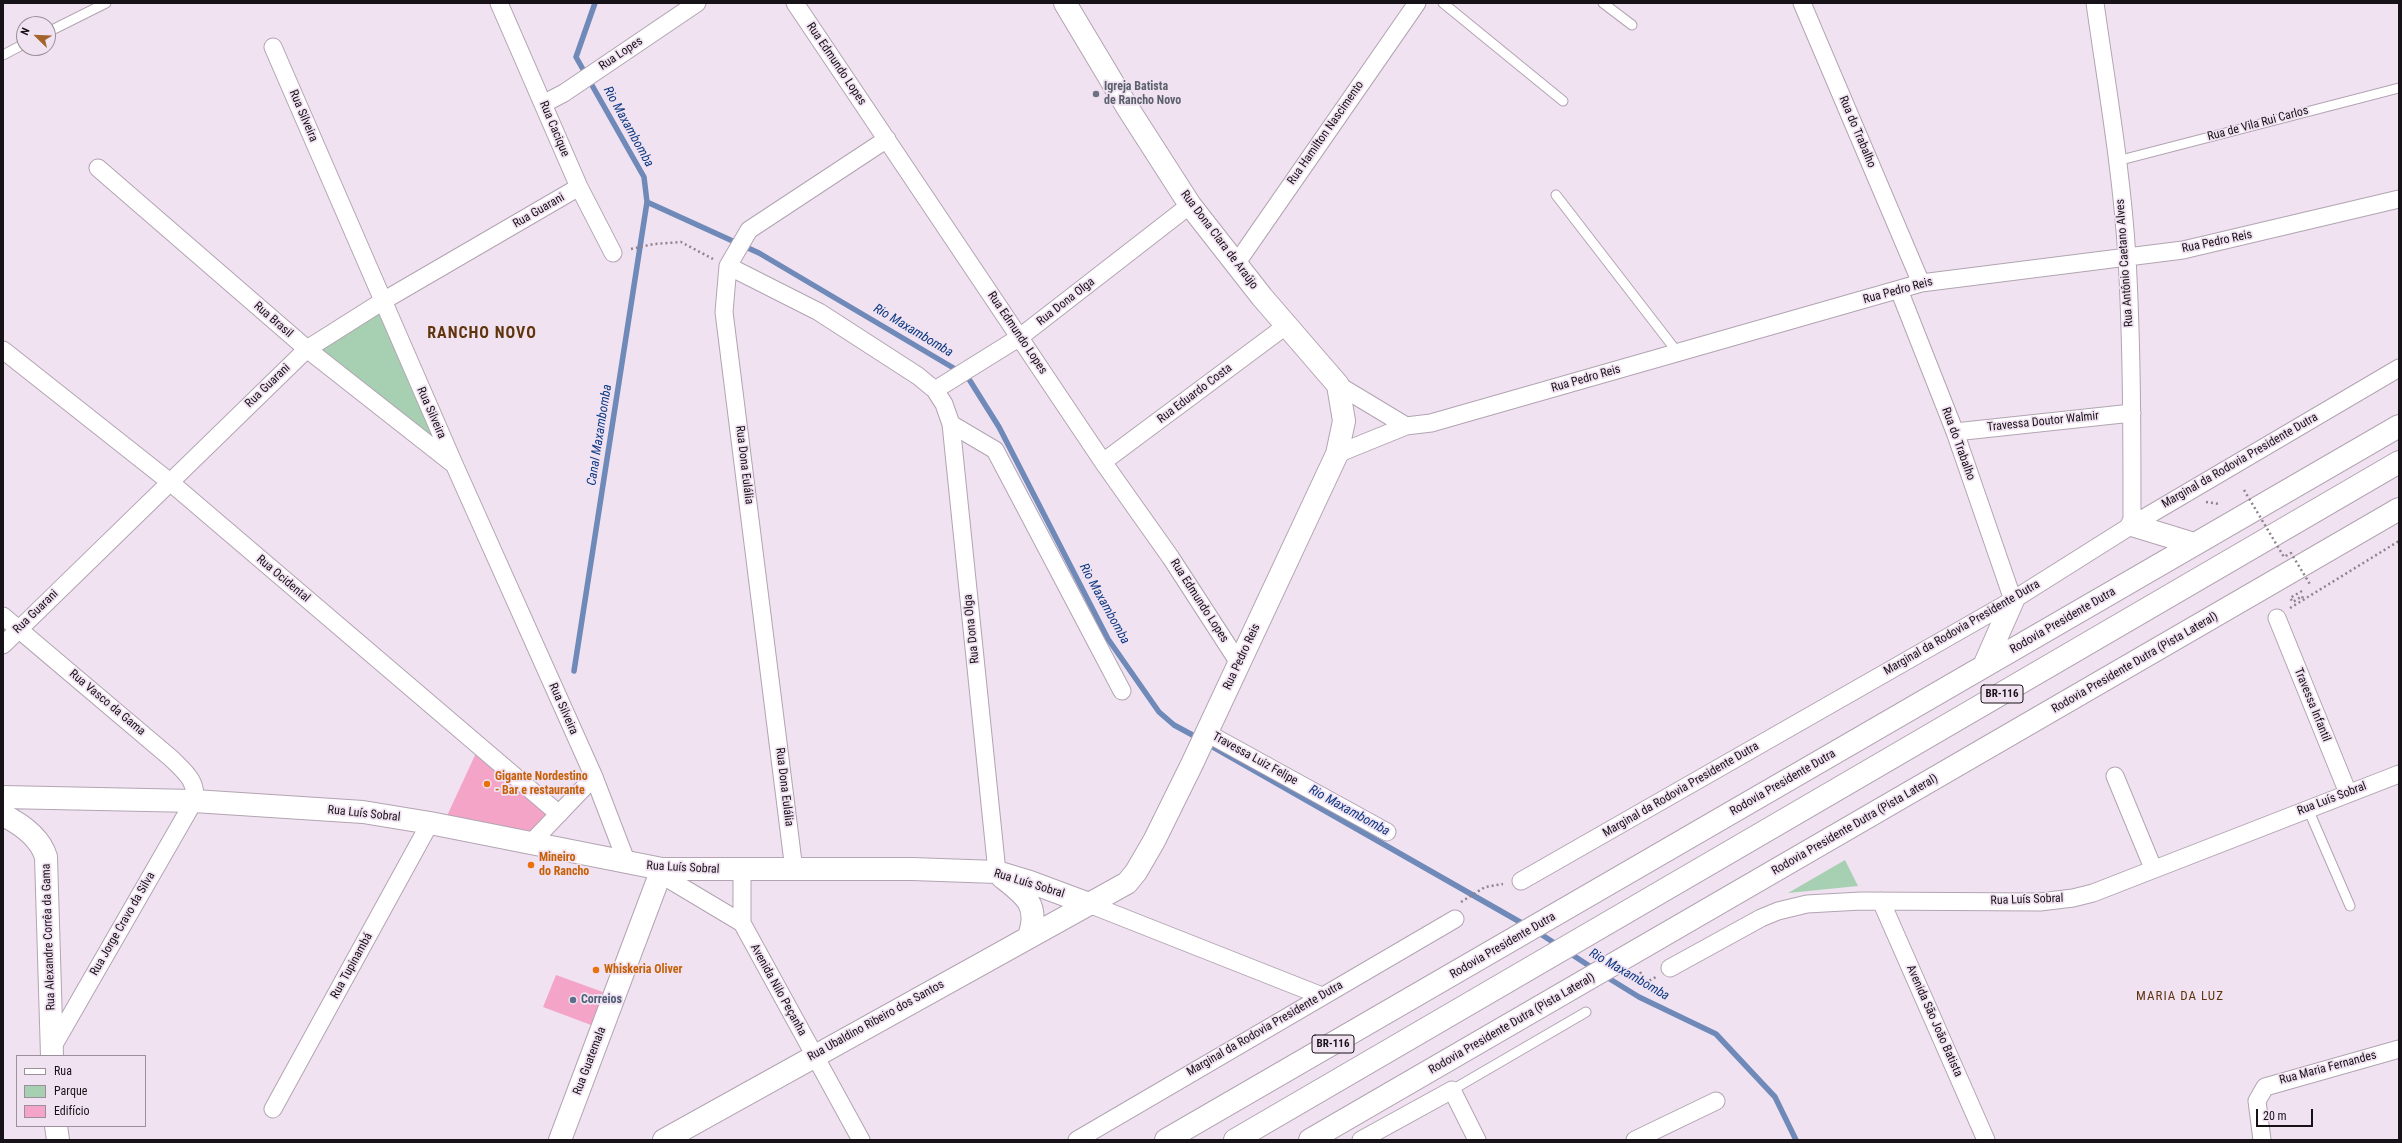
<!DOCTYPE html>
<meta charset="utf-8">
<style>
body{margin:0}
#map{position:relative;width:2402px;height:1143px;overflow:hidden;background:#f1e2f2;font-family:"Roboto Condensed",sans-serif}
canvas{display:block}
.frame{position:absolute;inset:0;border:4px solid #171217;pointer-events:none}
.legend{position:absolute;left:16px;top:1055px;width:130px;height:72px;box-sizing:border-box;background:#f1e2f2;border:1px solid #9a8f9a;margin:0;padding:5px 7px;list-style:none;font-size:12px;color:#171217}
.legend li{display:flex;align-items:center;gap:8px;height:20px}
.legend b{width:20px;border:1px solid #9a8f9a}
.north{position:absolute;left:16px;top:16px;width:40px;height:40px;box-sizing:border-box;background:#f1e2f2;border:1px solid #9a8f9a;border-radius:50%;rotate:293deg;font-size:11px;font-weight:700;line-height:16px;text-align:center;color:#171217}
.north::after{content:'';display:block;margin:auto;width:14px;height:18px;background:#a3642c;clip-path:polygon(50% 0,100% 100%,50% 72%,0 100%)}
.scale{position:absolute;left:2256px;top:1109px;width:57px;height:18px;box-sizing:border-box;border:2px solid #171217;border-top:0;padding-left:5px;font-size:12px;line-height:14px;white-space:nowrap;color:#171217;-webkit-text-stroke:3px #f1e2f2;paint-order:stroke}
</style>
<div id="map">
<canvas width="2402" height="1143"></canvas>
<div class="frame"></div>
<ul class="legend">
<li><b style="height:5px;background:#fff"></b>Rua</li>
<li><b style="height:11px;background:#a7d0b2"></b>Parque</li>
<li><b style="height:11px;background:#f4a5c7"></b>Edifício</li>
</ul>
<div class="north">N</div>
<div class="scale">20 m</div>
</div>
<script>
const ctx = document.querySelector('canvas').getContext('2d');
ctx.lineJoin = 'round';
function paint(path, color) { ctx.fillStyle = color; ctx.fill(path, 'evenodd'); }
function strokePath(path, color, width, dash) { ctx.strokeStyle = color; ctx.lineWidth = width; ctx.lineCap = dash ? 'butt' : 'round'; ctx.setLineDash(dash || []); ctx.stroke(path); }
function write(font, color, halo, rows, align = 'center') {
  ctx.font = font + ' "Roboto Condensed",sans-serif'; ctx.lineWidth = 3.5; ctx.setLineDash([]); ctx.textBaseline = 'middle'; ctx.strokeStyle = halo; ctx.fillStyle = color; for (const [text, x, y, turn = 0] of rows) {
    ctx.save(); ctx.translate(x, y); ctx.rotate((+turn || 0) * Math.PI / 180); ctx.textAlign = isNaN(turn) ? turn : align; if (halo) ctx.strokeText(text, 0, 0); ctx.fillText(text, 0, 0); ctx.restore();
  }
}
paint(new Path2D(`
 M379 305 449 459 310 348Z
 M1845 860 1858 886 1788 893Z`), '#a7d0b2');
strokePath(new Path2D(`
 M647 202 759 253 967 376 999 427 1108 639 1159 712 1174 725 1198 738
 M574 671 647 202 644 177 576 57 595 3
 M1206 743 1527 926
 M1536 931 1559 946
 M1568 952 1594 969
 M1605 976 1639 997 1716 1034 1775 1097 1796 1140`), '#6f89b8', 5.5);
paint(new Path2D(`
 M476 753 549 815 526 837 446 818Z
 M556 975 603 992 591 1025 543 1007Z`), '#f4a5c7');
const service = new Path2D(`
 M1443 3 1563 101
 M1603 3 1632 25
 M48 32 106 3
 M3 55 24 44
 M2117 161 2399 88
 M1556 195 1678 353
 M2308 809 2350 906
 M1452 1090 1586 1012`);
const minor = new Path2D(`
 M499 3 579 187 613 253
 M795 3 1103 462 1171 558 1239 663
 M1802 3 1921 283
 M2095 3C2107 88 2122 173 2127 258 2132 347 2132 436 2132 525
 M273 47 454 464 594 777 627 863
 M543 104 564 93 697 3
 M98 168 307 349 452 463
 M1236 264 1417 3
 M728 266 819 312 918 376 935 390 944 404 951 424 997 872
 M1899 290 1955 432 2013 600
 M3 350 170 482 559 814
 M1338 385 1406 426
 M935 390 1020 337 1190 205
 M951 424 995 450 1122 691
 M1955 432 2132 413
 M1337 454 1406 426 1431 423 1921 283 2183 250 2399 199
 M1103 462 1287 325
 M3 616 172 759C185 772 198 782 194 801L52 1048
 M2277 618 2348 793
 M3 645 307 349 383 301 579 187
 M1207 733 1387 832
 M2115 776 2153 868
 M530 844 594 777
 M742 870V923L861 1140
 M794 870 724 312 728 266 749 230 887 139
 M660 874 742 923
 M1521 881 2013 600 2132 525 2399 368
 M1881 901 1986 1140
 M1089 904 1322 996
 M1670 968 1761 918 1778 911 1807 904 1861 901 2040 902 2073 898 2093 893 2399 774
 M273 1109 430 823
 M1077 1140 1455 919
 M1361 1140 1452 1090 1477 1140
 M1635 1140 1716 1101
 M2262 1140 2257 1101 2265 1087 2399 1049`);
const secondary = new Path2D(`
 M3 797 194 801 363 812 430 823 662 869H912L997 872 1030 882 1089 904
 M3 815C21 824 40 837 46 857L52 1056
 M1002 877C1025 895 1040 905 1029 936
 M56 1126 58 1140
 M560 1140 662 869
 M664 1140 1127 883 1136 872 1154 841 1192 764 1337 454 1344 421 1338 385 1262 297 1190 205 1129 110 1065 3`);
const trunk = new Path2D(`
 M1310 1140 2399 509`);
const motorway = new Path2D(`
 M2132 525 2194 544
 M1984 666 2013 600
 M1166 1140 2399 426
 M1235 1140 2399 462`);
strokePath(service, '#b2a4b2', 11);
strokePath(minor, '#b2a4b2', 19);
strokePath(secondary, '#b2a4b2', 24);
strokePath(trunk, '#b2a4b2', 24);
strokePath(motorway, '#b2a4b2', 24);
strokePath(new Path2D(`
 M631 249 654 244 681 242 713 259
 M2206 502 2220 504
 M2302 591 2290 598 2293 602 2302 596 2303 599
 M2290 608 2399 541
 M1461 902 1485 887 1503 884
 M1640 972 1647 982 1656 977`), '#8e848f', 2.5, [2, 3]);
strokePath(service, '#fff', 9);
strokePath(minor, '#fff', 17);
strokePath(secondary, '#fff', 22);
strokePath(trunk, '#fff', 22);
strokePath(motorway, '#fff', 22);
strokePath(new Path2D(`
 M2244 490 2284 557 2291 553 2311 586`), '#8e848f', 2.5, [2, 3]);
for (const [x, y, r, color] of [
 [1096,94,4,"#6b7280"],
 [487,784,4,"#e8710a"],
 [531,865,4,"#e8710a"],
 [596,970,4,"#e8710a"],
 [573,1000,4,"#5c6f8a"]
]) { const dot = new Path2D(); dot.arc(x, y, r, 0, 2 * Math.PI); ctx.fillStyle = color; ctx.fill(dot); strokePath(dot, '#f1e2f2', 1.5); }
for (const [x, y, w] of [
 [2002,694,42],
 [1333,1044,42]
]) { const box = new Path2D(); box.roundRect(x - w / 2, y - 9, w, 18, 3); ctx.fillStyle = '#f1e2f2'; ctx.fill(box); strokePath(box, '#171217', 1); }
write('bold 11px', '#171217', null, [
 ["BR-116",2002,694],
 ["BR-116",1333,1044]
]);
write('12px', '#171217', '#f1e2f2', [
 ["Rua Lopes",621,54,-34],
 ["Rua Edmundo Lopes",836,64,56],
 ["Rua Silveira",303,116,67],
 ["Rua de Vila Rui Carlos",2258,124,-15],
 ["Rua Cacique",554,129,67],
 ["Rua do Trabalho",1857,132,67],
 ["Rua Hamilton Nascimento",1326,133,-55],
 ["Rua Guarani",539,211,-30],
 ["Rua Dona Clara de Araújo",1219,240,53],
 ["Rua Pedro Reis",2217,242,-12],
 ["Rua Antônio Caetano Alves",2125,263,-94],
 ["Rua Pedro Reis",1898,291,-15],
 ["Rua Dona Olga",1066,302,-38],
 ["Rua Brasil",273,320,41],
 ["Rua Edmundo Lopes",1017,333,56],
 ["Rua Pedro Reis",1586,379,-16],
 ["Rua Guarani",268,386,-44],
 ["Rua Eduardo Costa",1195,394,-37],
 ["Rua Silveira",431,413,66],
 ["Travessa Doutor Walmir",2043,422,-6],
 ["Rua do Trabalho",1958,444,70],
 ["Marginal da Rodovia Presidente Dutra",2240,461,-30],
 ["Rua Dona Eulália",744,465,83],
 ["Rua Ocidental",283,579,40],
 ["Rua Edmundo Lopes",1199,601,57],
 ["Rua Guarani",36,612,-44],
 ["Rodovia Presidente Dutra",2063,621,-30],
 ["Marginal da Rodovia Presidente Dutra",1962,628,-30],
 ["Rua Dona Olga",972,629,-96],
 ["Rua Pedro Reis",1242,657,-65],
 ["Rodovia Presidente Dutra (Pista Lateral)",2135,663,-30],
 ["Rua Vasco da Gama",107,703,40],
 ["Travessa Infantil",2312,705,68],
 ["Rua Silveira",563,709,66],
 ["Travessa Luiz Felipe",1255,759,29],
 ["Rodovia Presidente Dutra",1783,783,-30],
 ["Rua Dona Eulália",784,787,83],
 ["Marginal da Rodovia Presidente Dutra",1681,790,-30],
 ["Rua Luís Sobral",2332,799,-21],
 ["Rua Luís Sobral",364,814,6],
 ["Rodovia Presidente Dutra (Pista Lateral)",1855,825,-30],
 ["Rua Luís Sobral",683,868,3],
 ["Rua Luís Sobral",1029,884,17],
 ["Rua Luís Sobral",2027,900,-2],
 ["Rua Jorge Cravo da Silva",123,924,-60],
 ["Rua Alexandre Corrêa da Gama",49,937,-92],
 ["Rodovia Presidente Dutra",1503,946,-30],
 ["Rua Tupinambá",352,966,-61],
 ["Avenida Nilo Peçanha",778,990,61],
 ["Rua Ubaldino Ribeiro dos Santos",876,1021,-29],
 ["Avenida São João Batista",1934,1021,66],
 ["Rodovia Presidente Dutra (Pista Lateral)",1512,1024,-30],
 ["Marginal da Rodovia Presidente Dutra",1265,1029,-30],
 ["Rua Guatemala",590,1061,-69],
 ["Rua Maria Fernandes",2328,1068,-15]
]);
write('bold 12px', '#5b616d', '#f1e2f2', [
 ["Igreja Batista",1104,87],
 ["de Rancho Novo",1104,101]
], 'left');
write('bold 12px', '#c56008', '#f1e2f2', [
 ["Gigante Nordestino",495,777],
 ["- Bar e restaurante",495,791],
 ["Mineiro",539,858],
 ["do Rancho",539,872],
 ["Whiskeria Oliver",604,970]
], 'left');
write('bold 12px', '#4e5e75', '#f1e2f2', [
 ["Correios",581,1000]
], 'left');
write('italic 13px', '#0c3a82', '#f1e2f2', [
 ["Rio Maxambomba",628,127,61],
 ["Rio Maxambomba",913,331,31],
 ["Canal Maxambomba",600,435,-81],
 ["Rio Maxambomba",1104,604,61],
 ["Rio Maxambomba",1349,811,29],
 ["Rio Maxambomba",1629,975,30]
]);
ctx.letterSpacing = '1px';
write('13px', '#60350d', '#f1e2f2', [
 ["MARIA DA LUZ",2180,997]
]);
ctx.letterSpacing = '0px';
ctx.letterSpacing = '1px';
write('bold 16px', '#60350d', '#f1e2f2', [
 ["RANCHO NOVO",482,334]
]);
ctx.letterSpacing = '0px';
</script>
